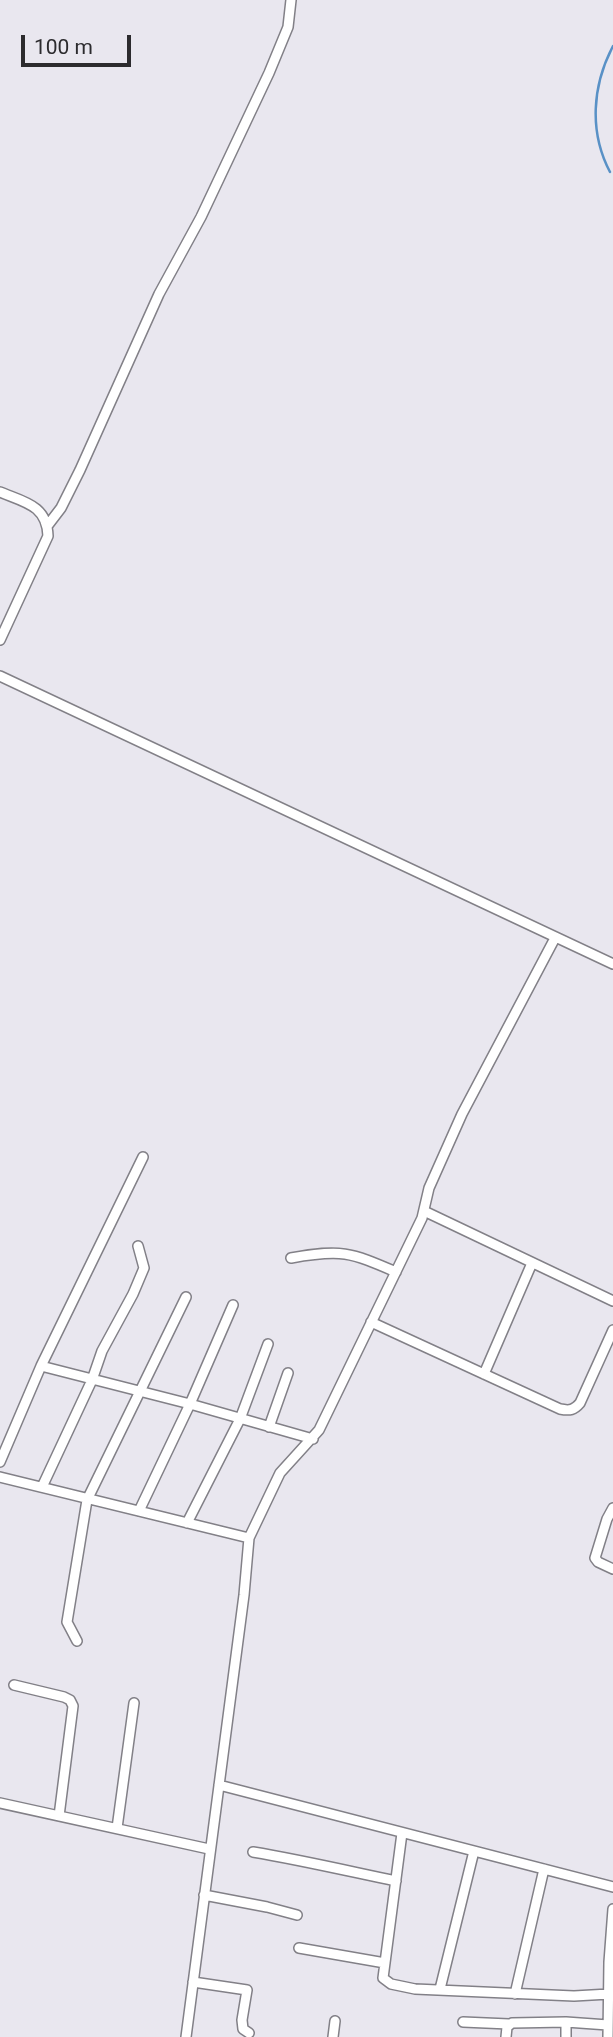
<!DOCTYPE html>
<style>
body{margin:0}
#map{position:relative;width:613px;height:2037px;overflow:hidden;background:#e9e7ef;font-family:Roboto,sans-serif}
canvas{display:block}
.scale{position:absolute;left:21px;top:35px;width:110px;height:32px;box-sizing:border-box;border:4px solid #2c2b2e;border-top:0;padding-left:9px;font-size:21px;line-height:24px;white-space:nowrap;color:#2c2b2e;-webkit-text-stroke:5px #e9e7ef;paint-order:stroke}
</style>
<div id="map">
<canvas width="613" height="2037"></canvas>
<div class="scale">100 m</div>
</div>
<script>
const ctx = document.querySelector('canvas').getContext('2d');
ctx.lineJoin = 'round';
function strokePath(path, color, width, dash) { ctx.strokeStyle = color; ctx.lineWidth = width; ctx.lineCap = dash ? 'butt' : 'round'; ctx.setLineDash(dash || []); ctx.stroke(path); }
strokePath(new Path2D(`
 M610 172C589 132 592 86 613 46`), '#5991c6', 2.5);
const minor = new Path2D(`
 M0 492C24 502 47 505 48 536L0 640
 M48 525 61 508 80 470 159 294 201 217 269 73 288 27 291 0
 M0 676 613 964
 M424 1211 613 1301
 M291 1258C341 1249 350 1252 396 1272
 M371 1322 560 1409C570 1411 574 1410 580 1403L613 1330
 M41 1366 190 1404 313 1439
 M484 1374 532 1263
 M269 1427 288 1373
 M0 1462 41 1366 143 1157
 M0 1477 249 1538
 M42 1487 92 1380 102 1351 133 1294 144 1268 138 1246
 M613 1508 607 1519 595 1558 598 1562 613 1569
 M139 1511 190 1404 233 1305
 M187 1523 240 1419 268 1344
 M77 1641 67 1622 87 1500 186 1297
 M14 1685 64 1697 70 1700 73 1706 59 1816
 M219 1785 613 1887
 M0 1803 209 1849
 M117 1828 134 1703
 M402 1833 383 1978 391 1984 415 1989 574 1996 609 1994
 M253 1852C301 1860 348 1871 396 1881
 M204 1895 267 1907 297 1915
 M299 1948 385 1963
 M193 1982 247 1990 242 2020 243 2029 249 2033
 M440 1989 474 1851
 M515 1994 544 1869
 M463 2022 509 2024
 M186 2037 244 1595 249 1538 280 1473 319 1430 422 1218 429 1188 462 1114 555 938
 M333 2037 335 2021
 M506 2037 507 2027 512 2023 566 2022 608 2025
 M566 2037V2022
 M608 2037 609 1962 613 1909`);
strokePath(minor, '#828087', 12);
strokePath(minor, '#fff', 9);
</script>
